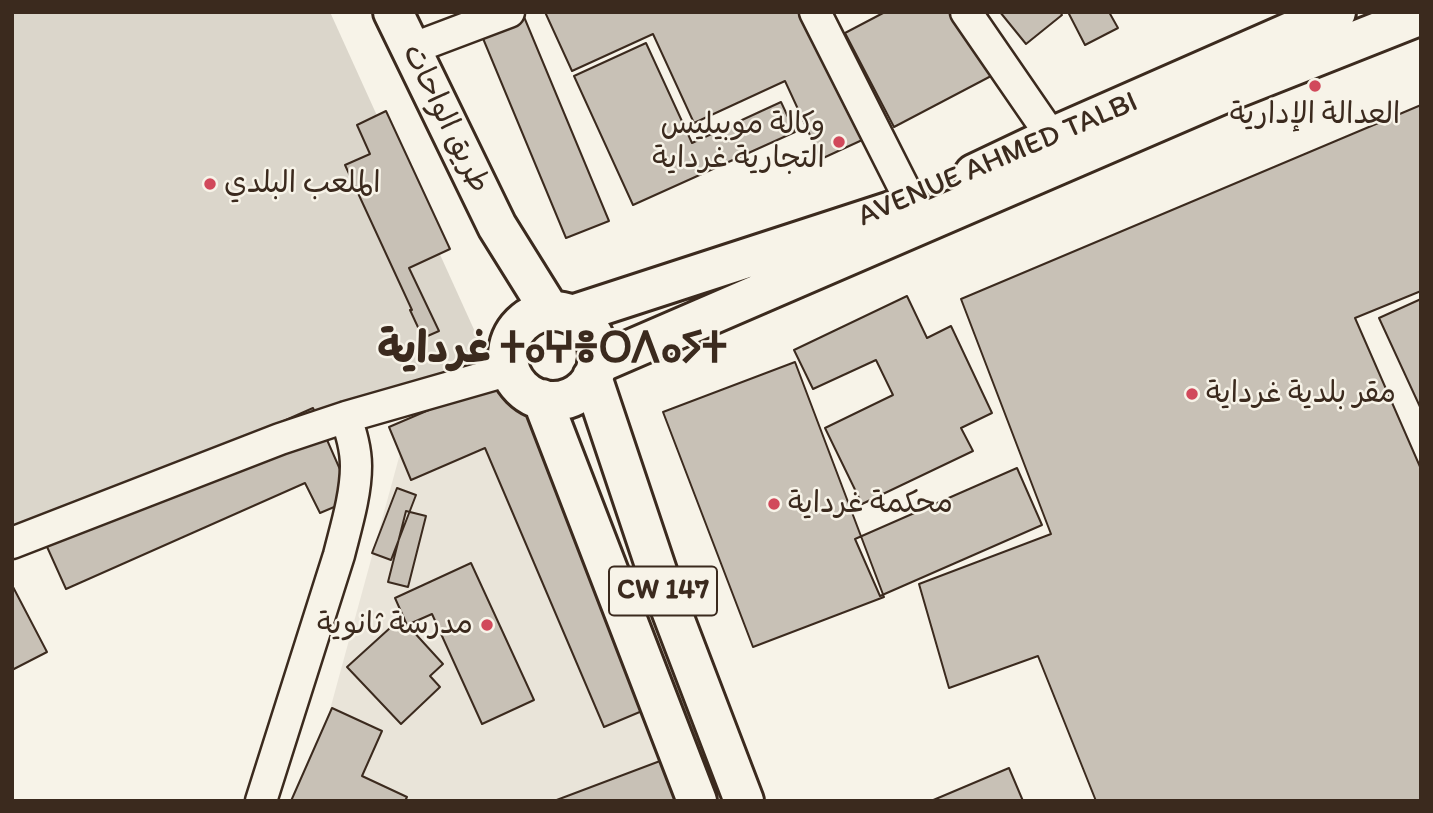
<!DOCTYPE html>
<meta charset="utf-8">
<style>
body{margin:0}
#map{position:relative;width:1433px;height:813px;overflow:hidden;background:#f7f3e8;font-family:Itim,sans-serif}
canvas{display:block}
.frame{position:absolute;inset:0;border:14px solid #3b2a1e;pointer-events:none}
</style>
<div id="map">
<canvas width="1433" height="813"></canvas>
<div class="frame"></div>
</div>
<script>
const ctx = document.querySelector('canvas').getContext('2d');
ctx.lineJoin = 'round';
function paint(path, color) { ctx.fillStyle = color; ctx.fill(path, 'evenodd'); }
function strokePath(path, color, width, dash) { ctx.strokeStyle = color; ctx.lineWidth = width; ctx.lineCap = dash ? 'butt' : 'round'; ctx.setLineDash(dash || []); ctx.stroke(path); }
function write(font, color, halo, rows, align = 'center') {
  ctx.font = font + ' Itim,"Playpen Sans Arabic","Noto Sans Tifinagh",sans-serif'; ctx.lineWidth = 5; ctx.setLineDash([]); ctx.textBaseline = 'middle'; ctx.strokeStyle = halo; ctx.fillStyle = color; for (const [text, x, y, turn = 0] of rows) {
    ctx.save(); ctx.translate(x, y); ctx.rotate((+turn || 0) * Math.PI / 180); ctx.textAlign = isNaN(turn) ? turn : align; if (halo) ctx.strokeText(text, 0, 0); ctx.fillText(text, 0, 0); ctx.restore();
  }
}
paint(new Path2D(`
 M533 399 689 801H305L401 450Z`), '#e9e4d9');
paint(new Path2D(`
 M12 12H330L486 356 12 529Z`), '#dbd6cb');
const building = new Path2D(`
 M472 12H522L609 221 566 238Z
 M545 12H816L873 135 821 159 785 81 694 123 653 34 572 71Z
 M885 12H959L993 75 894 127 845 33Z
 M1000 12H1060L1062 15 1026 44Z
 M1068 12H1109L1118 28 1085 45Z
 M646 43 692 143 781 102 795 132 633 205 574 76Z
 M1421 105V291L1355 318 1421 469V801H1096L1038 656 949 688 919 584 1051 534 961 299Z
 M386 111 450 249 409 268 439 331 423 338 410 310H412L345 165 370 154 357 125Z
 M907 296 927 338 951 326 992 413 961 428 973 451 862 504 825 428 893 395 876 360 813 389 794 350Z
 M1421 299V409L1379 318Z
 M795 362 884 597 753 647 663 412Z
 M513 374 654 706 604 727 485 448 411 480 389 427Z
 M313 408 353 499 320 513 305 483 66 589 39 529Z
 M1017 468 1042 525 880 596 855 539Z
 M397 488 416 495 391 560 372 553Z
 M406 511 426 516 408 587 388 582Z
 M471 563 534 700 482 724 432 614 407 625 395 598Z
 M12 585 47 652 12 670Z
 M401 618 443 664 430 676 440 687 401 724 347 667Z
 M332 708 382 731 362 776 407 797 405 801H291Z
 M668 758 684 801H554Z
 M1009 768 1023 801H931Z`);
paint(building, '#c8c1b6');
strokePath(building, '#3b2a1e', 2);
const street = new Path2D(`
 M815 12 912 204
 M966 12 1052 137
 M411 49 509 12
 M12 543 280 439 346 417
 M261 801 339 555C346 527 356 495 356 466 356 449 351 433 346 417L510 370`);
const secondary = new Path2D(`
 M974 174 1052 137 1336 12
 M572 315 910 205
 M597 364 1229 91 1421 15`);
const primary = new Path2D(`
 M393 12 497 226 550 311
 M508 356a45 45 0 1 1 90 0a45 45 0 1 1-90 0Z
 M592 377 663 589 744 801
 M542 399 697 801`);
strokePath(street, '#3b2a1e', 35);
strokePath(secondary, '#3b2a1e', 44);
strokePath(primary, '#3b2a1e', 44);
strokePath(street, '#f7f3e8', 30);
strokePath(secondary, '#f7f3e8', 38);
strokePath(primary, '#f7f3e8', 38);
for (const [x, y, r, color] of [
 [1315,86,7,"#d1495b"],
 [839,142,7,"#d1495b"],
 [210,184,7,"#d1495b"],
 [1192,394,7,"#d1495b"],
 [774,504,7,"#d1495b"],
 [487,625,7,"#d1495b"]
]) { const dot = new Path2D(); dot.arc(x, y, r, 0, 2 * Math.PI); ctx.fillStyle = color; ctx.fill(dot); strokePath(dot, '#f7f3e8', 2.5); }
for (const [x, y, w] of [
 [663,591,108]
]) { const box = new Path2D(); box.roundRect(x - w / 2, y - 24.5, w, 49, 5); ctx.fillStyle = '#f7f3e8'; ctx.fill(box); strokePath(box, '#3b2a1e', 2); }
write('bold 28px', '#3b2a1e', null, [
 ["CW 147",663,591]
]);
write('30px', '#3b2a1e', '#f7f3e8', [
 ["العدالة الإدارية",1315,115,"center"],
 ["وكالة موبيليس",825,125,"right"],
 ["التجارية غرداية",825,159,"right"],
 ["الملعب البلدي",224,184],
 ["مقر بلدية غرداية",1206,394],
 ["محكمة غرداية",788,504],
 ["مدرسة ثانوية",473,625,"right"]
], 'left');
write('30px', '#3b2a1e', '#f7f3e8', [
 ["طريق الواحات",445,119,64],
 ["AVENUE AHMED TALBI",998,160,-23]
]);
write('bold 44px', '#3b2a1e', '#f7f3e8', [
 ["غرداية ⵜⴰⵖⴻⵔⴷⴰⵢⵜ",552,351]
]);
</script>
